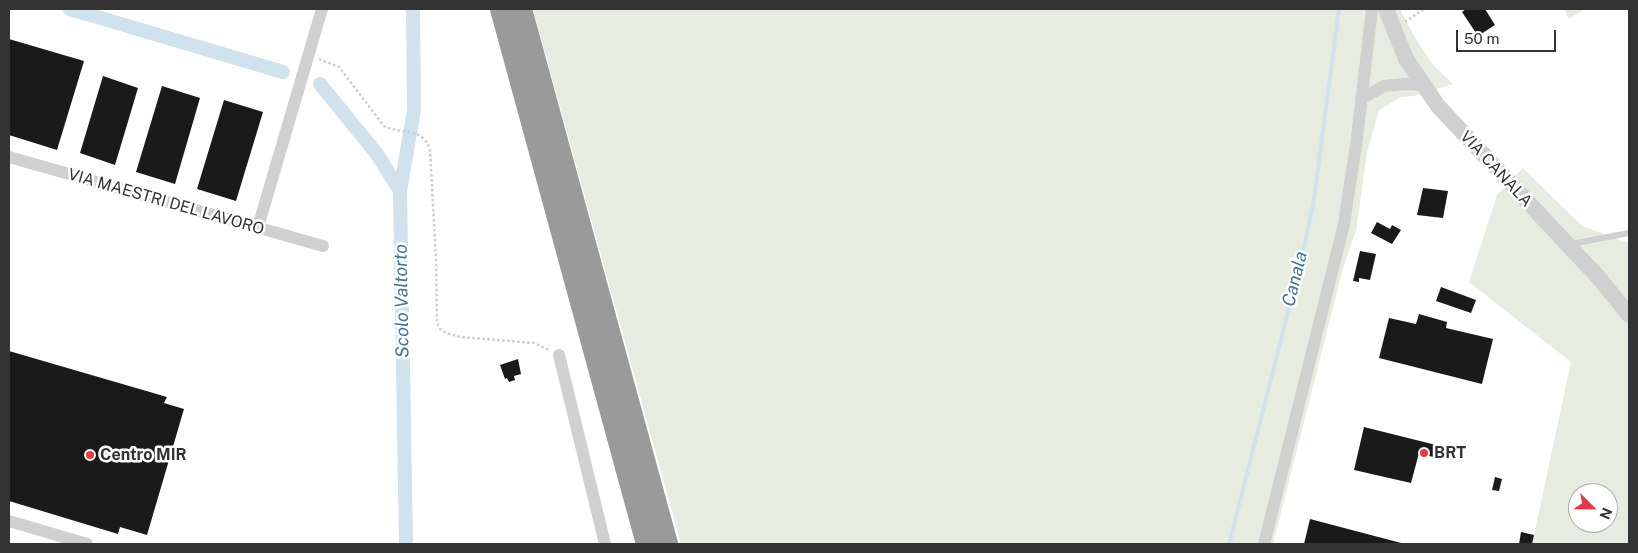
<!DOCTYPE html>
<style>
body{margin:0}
#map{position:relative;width:1638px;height:553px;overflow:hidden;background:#fff;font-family:"Public Sans",sans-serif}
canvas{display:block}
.frame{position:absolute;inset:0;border:10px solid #333;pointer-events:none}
.north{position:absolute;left:1568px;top:483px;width:50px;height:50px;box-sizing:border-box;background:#fff;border:1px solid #adadad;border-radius:50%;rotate:113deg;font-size:14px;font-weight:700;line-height:20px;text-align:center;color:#333}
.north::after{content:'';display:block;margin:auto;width:18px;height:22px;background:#e63946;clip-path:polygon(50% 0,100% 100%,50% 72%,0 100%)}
.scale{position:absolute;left:1456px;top:30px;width:100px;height:22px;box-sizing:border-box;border:2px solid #333;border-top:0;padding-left:6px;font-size:15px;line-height:18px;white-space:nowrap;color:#333;-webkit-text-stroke:4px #fff;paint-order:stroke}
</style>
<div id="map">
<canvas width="1638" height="553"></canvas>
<div class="frame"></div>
<div class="north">N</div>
<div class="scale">50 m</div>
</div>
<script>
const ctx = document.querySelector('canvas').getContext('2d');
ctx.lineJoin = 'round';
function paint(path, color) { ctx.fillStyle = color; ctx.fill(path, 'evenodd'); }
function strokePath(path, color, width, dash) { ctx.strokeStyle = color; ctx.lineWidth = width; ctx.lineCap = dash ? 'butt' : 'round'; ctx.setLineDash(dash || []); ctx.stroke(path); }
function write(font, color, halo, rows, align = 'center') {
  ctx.font = font + ' "Public Sans",sans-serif'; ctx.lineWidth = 5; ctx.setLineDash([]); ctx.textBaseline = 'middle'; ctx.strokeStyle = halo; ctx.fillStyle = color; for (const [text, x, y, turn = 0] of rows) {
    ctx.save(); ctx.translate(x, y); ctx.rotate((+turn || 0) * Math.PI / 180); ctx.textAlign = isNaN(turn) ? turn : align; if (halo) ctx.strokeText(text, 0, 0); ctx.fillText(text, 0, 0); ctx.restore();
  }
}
paint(new Path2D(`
 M533 9H1400L1413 34 1433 65 1453 84 1414 96 1401 97 1379 110 1367 152 1356 231 1343 268 1273 544H681Z
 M1564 9H1584L1569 19Z
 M1523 168 1582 226 1629 243V544H1532L1571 362 1469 282 1497 195ZM1578 493H1608V523H1578Z`), '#e6ecdf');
strokePath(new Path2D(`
 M1229 544 1300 265 1313 206 1339 9`), '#cfe2ee', 4);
strokePath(new Path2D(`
 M70 9 283 72
 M320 84 377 154 400 191 406 544
 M400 191 414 110 413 9`), '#cfe2ee', 14);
paint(new Path2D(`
 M1466 9H1485L1495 25 1478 36 1462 12Z
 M9 39 84 61 57 150 9 135Z
 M103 76 138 88 115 165 80 153Z
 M162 86 200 98 175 184 136 172Z
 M224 100 263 112 236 201 197 189Z
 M1423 188 1448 191 1443 218 1417 215Z
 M1377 222 1390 229 1392 225 1401 230 1392 244 1371 233Z
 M1360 251 1376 254 1370 280 1359 278V282L1353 281Z
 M1441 287 1476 300 1471 313 1436 301Z
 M1419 314 1447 322 1446 328 1493 339 1482 384 1379 358 1389 318 1416 324Z
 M9 351 167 397 164 403 184 409 147 535 120 527 118 534 9 501Z
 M518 359 521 374 514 376 515 380 509 382 507 378 505 379 500 365Z
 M1364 427 1436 445 1433 457 1419 453 1411 483 1354 470Z
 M1495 477 1502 479 1499 491 1492 490Z
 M1310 519 1405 544H1304Z
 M1521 532 1534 535 1532 544H1519Z`), '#1a1a1a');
strokePath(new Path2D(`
 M1405 22 1424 9
 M319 59 339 67 384 126C402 135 421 126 430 149L436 260 437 323 440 329 446 333 460 337 534 343 549 350`), '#cdcdcd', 2.5, [2.5, 2.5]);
strokePath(new Path2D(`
 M1571 244 1629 233`), '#d0d0d0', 6);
strokePath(new Path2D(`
 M1361 99 1384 86 1404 84 1424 85
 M9 157 323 246
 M258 227 322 9
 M559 355 605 544
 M9 521 87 544
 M1264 544 1344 224 1357 138 1372 9`), '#d0d0d0', 12);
strokePath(new Path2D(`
 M1386 9 1406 59 1438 106 1599 278 1629 315`), '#d0d0d0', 16);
strokePath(new Path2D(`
 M501 9 647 544
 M521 9 667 544`), '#9a9a9a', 22);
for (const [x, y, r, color] of [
 [1424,453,5,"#e63946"],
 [90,455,5,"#e63946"]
]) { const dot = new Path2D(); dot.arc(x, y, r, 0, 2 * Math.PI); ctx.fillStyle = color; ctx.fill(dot); strokePath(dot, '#fff', 2); }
write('16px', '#333', '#fff', [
 ["VIA CANALA",1496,169,47],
 ["VIA MAESTRI DEL LAVORO",166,202,16]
]);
write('bold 16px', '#333', '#fff', [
 ["BRT",1434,453],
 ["Centro MIR",100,455]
], 'left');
write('italic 18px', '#3f7597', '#fff', [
 ["Canala",1295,279,-76],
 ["Scolo Valtorto",402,301,-91]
]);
</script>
